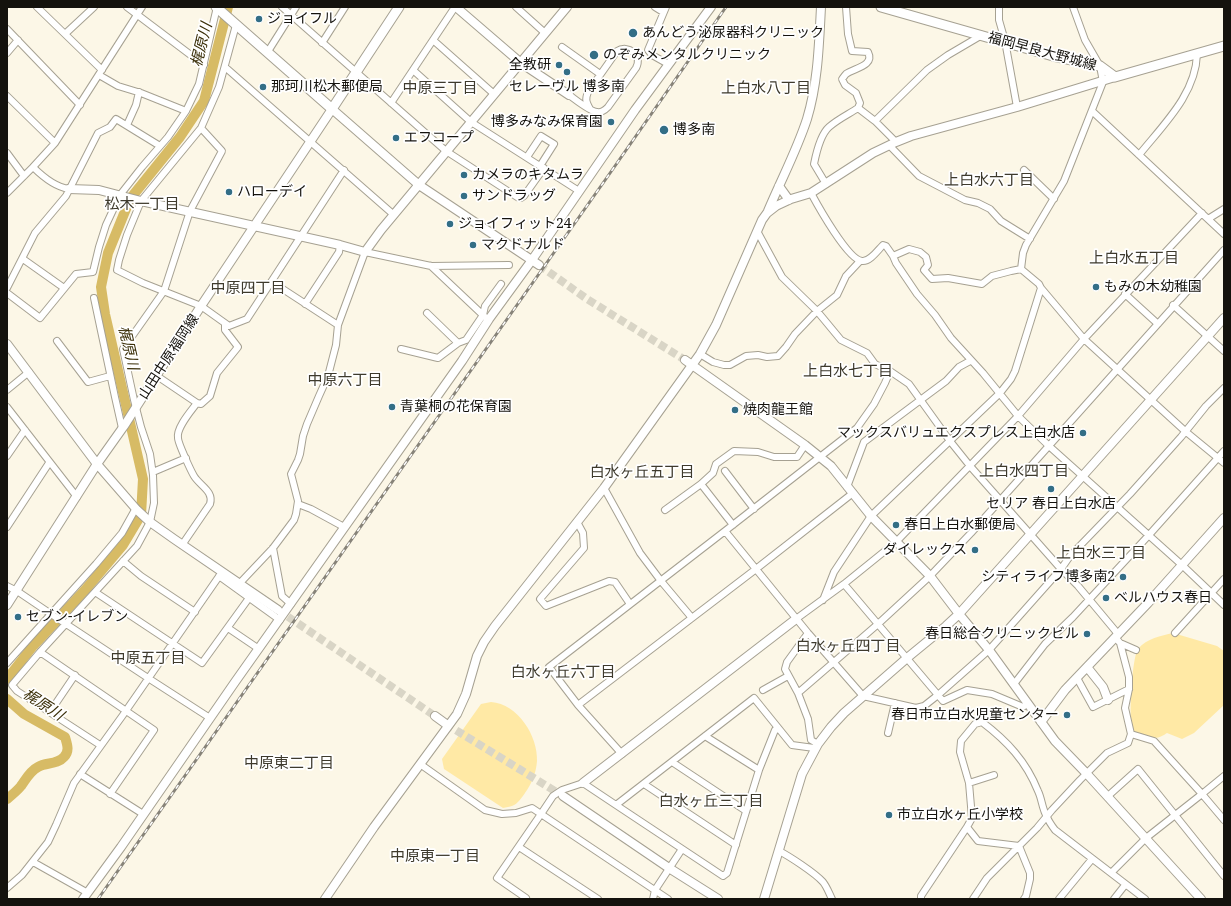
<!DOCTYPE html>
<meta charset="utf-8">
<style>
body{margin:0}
#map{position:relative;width:1231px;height:906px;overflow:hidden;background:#fcf7e7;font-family:"Noto Serif",serif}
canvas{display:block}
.frame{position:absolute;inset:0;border:8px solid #14120d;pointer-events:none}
</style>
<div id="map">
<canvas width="1231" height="906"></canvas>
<div class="frame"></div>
</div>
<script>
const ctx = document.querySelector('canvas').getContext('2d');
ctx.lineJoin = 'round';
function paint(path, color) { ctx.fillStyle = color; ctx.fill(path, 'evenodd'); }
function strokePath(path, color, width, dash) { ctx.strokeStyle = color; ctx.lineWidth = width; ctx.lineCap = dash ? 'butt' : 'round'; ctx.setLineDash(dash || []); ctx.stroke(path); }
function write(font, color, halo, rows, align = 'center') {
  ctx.font = font + ' "Noto Serif","Noto Sans JP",serif'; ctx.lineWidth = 3.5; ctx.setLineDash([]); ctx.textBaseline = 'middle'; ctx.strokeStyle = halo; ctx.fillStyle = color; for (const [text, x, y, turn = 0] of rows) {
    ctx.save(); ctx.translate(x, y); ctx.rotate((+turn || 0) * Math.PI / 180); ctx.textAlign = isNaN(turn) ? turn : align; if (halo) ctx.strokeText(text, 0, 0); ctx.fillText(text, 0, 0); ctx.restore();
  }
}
paint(new Path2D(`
 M1173 633 1217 646 1224 651V705L1194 733 1182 739 1167 733C1164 735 1159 738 1155 738 1152 739 1134 734 1133 731 1128 722 1132 657 1138 649 1147 638 1161 636 1173 633Z
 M491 702C518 704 538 736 537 761 536 773 532 783 525 793 522 797 518 804 512 806 510 807 506 807 503 808L444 769 442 759 481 704Z`), '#ffe9a5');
strokePath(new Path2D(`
 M7 679 33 646 86 589 123 545 141 515 143 479 105 314 101 287 108 253 130 199 180 137 204 101 228 7
 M7 699 24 714 65 737C67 744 70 751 64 757 57 765 46 762 38 767 30 771 26 779 21 786 17 791 12 795 7 799`), '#d7bb65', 10);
strokePath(new Path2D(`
 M539 265 587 299 685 360
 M278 610 435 716
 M446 724 563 796`), '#d9d5c6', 8, [8, 4]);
const street = new Path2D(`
 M37 7 102 70
 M127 7 204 65
 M282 7 446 151 517 197 521 198 524 196 544 168
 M516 7 545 33
 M655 7 663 12
 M666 7 648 50 652 55 668 64
 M846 7 848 34 852 51 868 52C875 66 854 68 846 74 845 75 843 78 842 79L845 85 856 93 860 103 858 108 875 121 896 142
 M999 7V20L1005 41 1017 107
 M236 25 219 87 201 128 141 201 127 235 119 260 117 270 143 283 201 306 229 326 247 319 344 170
 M7 29 80 105
 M65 34 94 7
 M433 40 494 94
 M322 43 345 7
 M562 47 600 74
 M7 53 18 40
 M267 53 296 7
 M225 67 394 215
 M413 70 471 122 579 191
 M99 75 118 86 141 93 186 111
 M569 95C576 100 589 111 597 112 601 113 605 110 608 107L636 68C643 55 628 44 617 51L588 92C585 99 586 102 590 109
 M7 96 55 143
 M391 103 455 7
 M1092 111 1224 234
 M875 121 927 70 948 55 982 35
 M127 125 136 105 139 92
 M889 145 919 176 965 200 978 203 990 209 1001 221 1030 239
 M7 153 24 176
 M1139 155C1163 125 1196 94 1197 54
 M527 157 541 136 554 144 540 166
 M33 167 55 143 142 7
 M1024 170 1054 199
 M826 184 814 164C816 154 821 134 829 127 838 119 849 114 858 108
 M7 193 33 167C43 177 55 187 69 189
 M811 193C818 206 848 260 862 261 870 262 878 250 883 245L886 246 893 256 896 263 917 294 935 315 951 338 983 373 1018 416 1049 446 1182 565 1224 605
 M1208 219 1224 209
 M757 231 782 277 817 311 841 340 867 353 875 364 890 371 909 384 950 441 970 466 1061 569 989 650 938 695 924 706 916 708 863 696 808 633 725 531 857 428 874 404 885 383 890 371
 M893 256 909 249 920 252 926 257 928 265 924 270 932 279 948 278 982 284 992 276 1011 271 1021 269
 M23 259 64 288
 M431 266 485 317
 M272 282 338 325
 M7 288 35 233 66 196 98 133 110 127 116 119 160 146
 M1041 288 1084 339 1185 431 1224 463
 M7 293 40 318 76 274 93 272 99 247 106 225 120 195 142 167 168 137 186 111 199 84 217 7
 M1125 294 1158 324
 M94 298 115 397 122 428
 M305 304 339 252 340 245
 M1173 305 1224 351
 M427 313 458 343
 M57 341 88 382 110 376
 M401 349 438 358 458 343 466 340 483 315 485 306 501 284
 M700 354 713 362 724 365H730L746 356 758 355 767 357 778 356 786 347 795 334 817 311 837 295 846 276 860 261
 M157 376 197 403
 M7 390 29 372
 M7 407 77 497
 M7 456 25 430
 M725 471 754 509
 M153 472 186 458
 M701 484 733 525
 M847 487 864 442 946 381 959 367 970 361
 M604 488 640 553 661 581 692 618
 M298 504 311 509 344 527
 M665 510 701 484 713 473 716 464 734 451 758 452 774 457H797L805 445
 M577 522 583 533 584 548 540 599 546 606 609 581 615 582 630 604
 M7 527 49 463
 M182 545 210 504C214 491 200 486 194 476 191 471 178 443 178 438 176 428 191 411 197 403L201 404 210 396 217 373 238 347 225 330V324
 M273 548 282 596 291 604
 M123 561 141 576 195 612
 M219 576 280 620
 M239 584 273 548 294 520 296 514 298 501 291 474 298 460 300 454 303 436 307 424 319 396 328 376 336 345 338 325 365 252 431 266 509 265
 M844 584 943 701 967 690 992 694 1023 707 1028 703
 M7 586 17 591 51 614 96 564 122 533 136 508
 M95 592 202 663 249 598
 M823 600 834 572 871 516 1000 393 1011 379 1015 371 1041 288 1039 284 1021 269 1023 253 1026 245 1064 181 1103 82 1100 66 1085 40 1073 7
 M796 619 844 584 896 542 1018 416 1084 339 1202 213
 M228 628 259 649
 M1175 633 1224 579
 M1118 634 1078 586 1061 569 1070 556 1130 494 1181 437 1206 406 1224 388
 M1115 637 1120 643 1129 677V689L1125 708 1131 734 1154 741 1202 794 1224 776
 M1120 643 1136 650
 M40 652 154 730 110 794
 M7 663 51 614 148 678 210 718
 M1077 678 1093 707 1129 689
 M1014 684 1045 644 1073 617 1149 535 1224 451
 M763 690 788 676
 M798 693 785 669 787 662 808 633
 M578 705 549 667 725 531
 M50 712 75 675
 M888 733 895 703
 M705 736 759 770
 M818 744 811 740 808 719 798 693 878 624 930 576 971 533 1224 250
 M100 745 17 691 12 685 40 652 137 546 150 522 154 503 153 475 150 454 141 427 134 400 123 349 164 291 190 211 222 151 201 128
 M622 754 578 705 756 569 853 493
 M672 762 746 811
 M420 764 485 810 502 814 516 813 532 808 541 814 553 796 562 790 583 783 616 805 754 698 792 745 814 748
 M80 774 143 814
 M969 783 994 775
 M644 784 736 845
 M1108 796 1138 769 1224 876
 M616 805 723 876 727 873 759 770 775 730 779 729
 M519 847 598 899
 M779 851C789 856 815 873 823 882 827 887 829 893 832 899
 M33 862 88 893
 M1111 873 1146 838 1202 794 1224 820
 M7 888 22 875 48 842 56 825 74 783 123 715 222 572
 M526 898 497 878 541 814 668 899
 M653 899 655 890 682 849
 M921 899V896L967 827
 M973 899 987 878 1037 828 1052 810 1080 780 1107 753 1128 743 1131 734
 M1024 899 1026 896 1030 879V873L1019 846 978 841 967 827 972 818 969 783 960 752 961 741 975 724 982 722C1007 741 1026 761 1038 791 1042 799 1042 809 1047 817 1049 822 1052 826 1055 830L1145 899
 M1059 899 1092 859
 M1114 899 1125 885`);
const secondary = new Path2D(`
 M456 7 521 63 569 95
 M779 186 789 200
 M69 189 99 190 141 201 340 245 365 252 381 230 567 7
 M768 211C781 180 797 150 807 119 818 83 819 44 821 7
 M7 344 97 464 137 510 150 522 174 539 278 610
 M685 360 805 445 831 466 871 516 930 576 959 614 989 650 1055 741 1087 774 1201 899
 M7 605 97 464 124 426 201 306 332 109 419 185 539 265
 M1087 667 1103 687 1108 700
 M435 716 446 724
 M1041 722 1065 690 1148 603 1224 518
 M583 783 796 619
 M563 796 669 868 718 899
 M83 899 121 847 235 682 462 361 489 319 532 260 635 110 711 7
 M325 899 374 827 457 714 466 694 477 656 484 642 495 626 604 488 700 354 716 325 762 220 767 213 776 206 791 199 811 193 873 153 896 142 911 136 1017 107 1115 77
 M764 899 802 774 818 744 831 727 844 713 907 658 946 626 959 614 1224 318`);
const primary = new Path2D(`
 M216 7 332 109 399 7
 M881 7 1053 56 1100 66 1115 77 1224 46`);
strokePath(street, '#a6a192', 8);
strokePath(secondary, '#a6a192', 10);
strokePath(primary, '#a6a192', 11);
strokePath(street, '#fff', 6);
strokePath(secondary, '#fff', 8);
strokePath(primary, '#fff', 9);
const rail = new Path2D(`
 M98 899 608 176 726 7`);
strokePath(rail, '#878379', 3);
strokePath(rail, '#fff', 1.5, [4.5]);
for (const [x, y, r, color] of [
 [259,19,4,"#336e86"],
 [633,33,5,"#336e86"],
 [594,55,5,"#336e86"],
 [559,65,4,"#336e86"],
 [567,72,4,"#336e86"],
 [263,87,4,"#336e86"],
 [611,122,4,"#336e86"],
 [664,130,5,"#336e86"],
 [396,138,4,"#336e86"],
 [464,175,4,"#336e86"],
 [229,192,4,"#336e86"],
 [464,196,4,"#336e86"],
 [450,224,4,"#336e86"],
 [473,245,4,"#336e86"],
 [1096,287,4,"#336e86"],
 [392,407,4,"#336e86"],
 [735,410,4,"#336e86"],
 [1083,433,4,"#336e86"],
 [1051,489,4,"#336e86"],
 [896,525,4,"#336e86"],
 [975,550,4,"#336e86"],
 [1123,577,4,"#336e86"],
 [1106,598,4,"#336e86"],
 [18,617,4,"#336e86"],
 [1087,634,4,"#336e86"],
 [1067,715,4,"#336e86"],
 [889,815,4,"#336e86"]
]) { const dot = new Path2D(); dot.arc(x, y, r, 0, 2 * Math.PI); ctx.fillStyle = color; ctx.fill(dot); strokePath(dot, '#fff', 1.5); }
write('14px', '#14120d', '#fff', [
 ["ジョイフル",267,19],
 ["あんどう泌尿器科クリニック",642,33],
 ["のぞみメンタルクリニック",603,55],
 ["全教研",551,65,"right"],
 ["那珂川松木郵便局",271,87],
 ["セレーヴル 博多南",567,87,"center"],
 ["博多みなみ保育園",603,122,"right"],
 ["博多南",673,130],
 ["エフコープ",404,138],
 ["カメラのキタムラ",472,175],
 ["ハローデイ",237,192],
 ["サンドラッグ",472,196],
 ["ジョイフィット24",458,224],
 ["マクドナルド",481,245],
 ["もみの木幼稚園",1104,287],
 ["青葉桐の花保育園",400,407],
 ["焼肉龍王館",743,410],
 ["マックスバリュエクスプレス上白水店",1075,433,"right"],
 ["セリア 春日上白水店",1051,504,"center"],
 ["春日上白水郵便局",904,525],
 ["ダイレックス",967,550,"right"],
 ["シティライフ博多南2",1115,577,"right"],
 ["ベルハウス春日",1114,598],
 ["セブン-イレブン",26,617],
 ["春日総合クリニックビル",1079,634,"right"],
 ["春日市立白水児童センター",1059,715,"right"],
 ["市立白水ヶ丘小学校",897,815]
], 'left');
write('14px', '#14120d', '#fff', [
 ["福岡早良大野城線",1042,52,15],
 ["山田中原福岡線",169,357,-57]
]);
write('italic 15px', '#3a2e07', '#fff', [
 ["梶原川",202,45,-76],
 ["梶原川",128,348,77],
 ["梶原川",43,705,33]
]);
write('15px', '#3e3a2d', '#fff', [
 ["中原三丁目",440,89],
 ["上白水八丁目",766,89],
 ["上白水六丁目",989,181],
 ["松木一丁目",142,205],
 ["上白水五丁目",1134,259],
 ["中原四丁目",248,289],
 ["上白水七丁目",848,372],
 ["中原六丁目",345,381],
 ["上白水四丁目",1024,472],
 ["白水ヶ丘五丁目",642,473],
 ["上白水三丁目",1101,554],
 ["白水ヶ丘四丁目",848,647],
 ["中原五丁目",148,659],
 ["白水ヶ丘六丁目",563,673],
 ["中原東二丁目",289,764],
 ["白水ヶ丘三丁目",711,802],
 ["中原東一丁目",435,857]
]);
</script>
